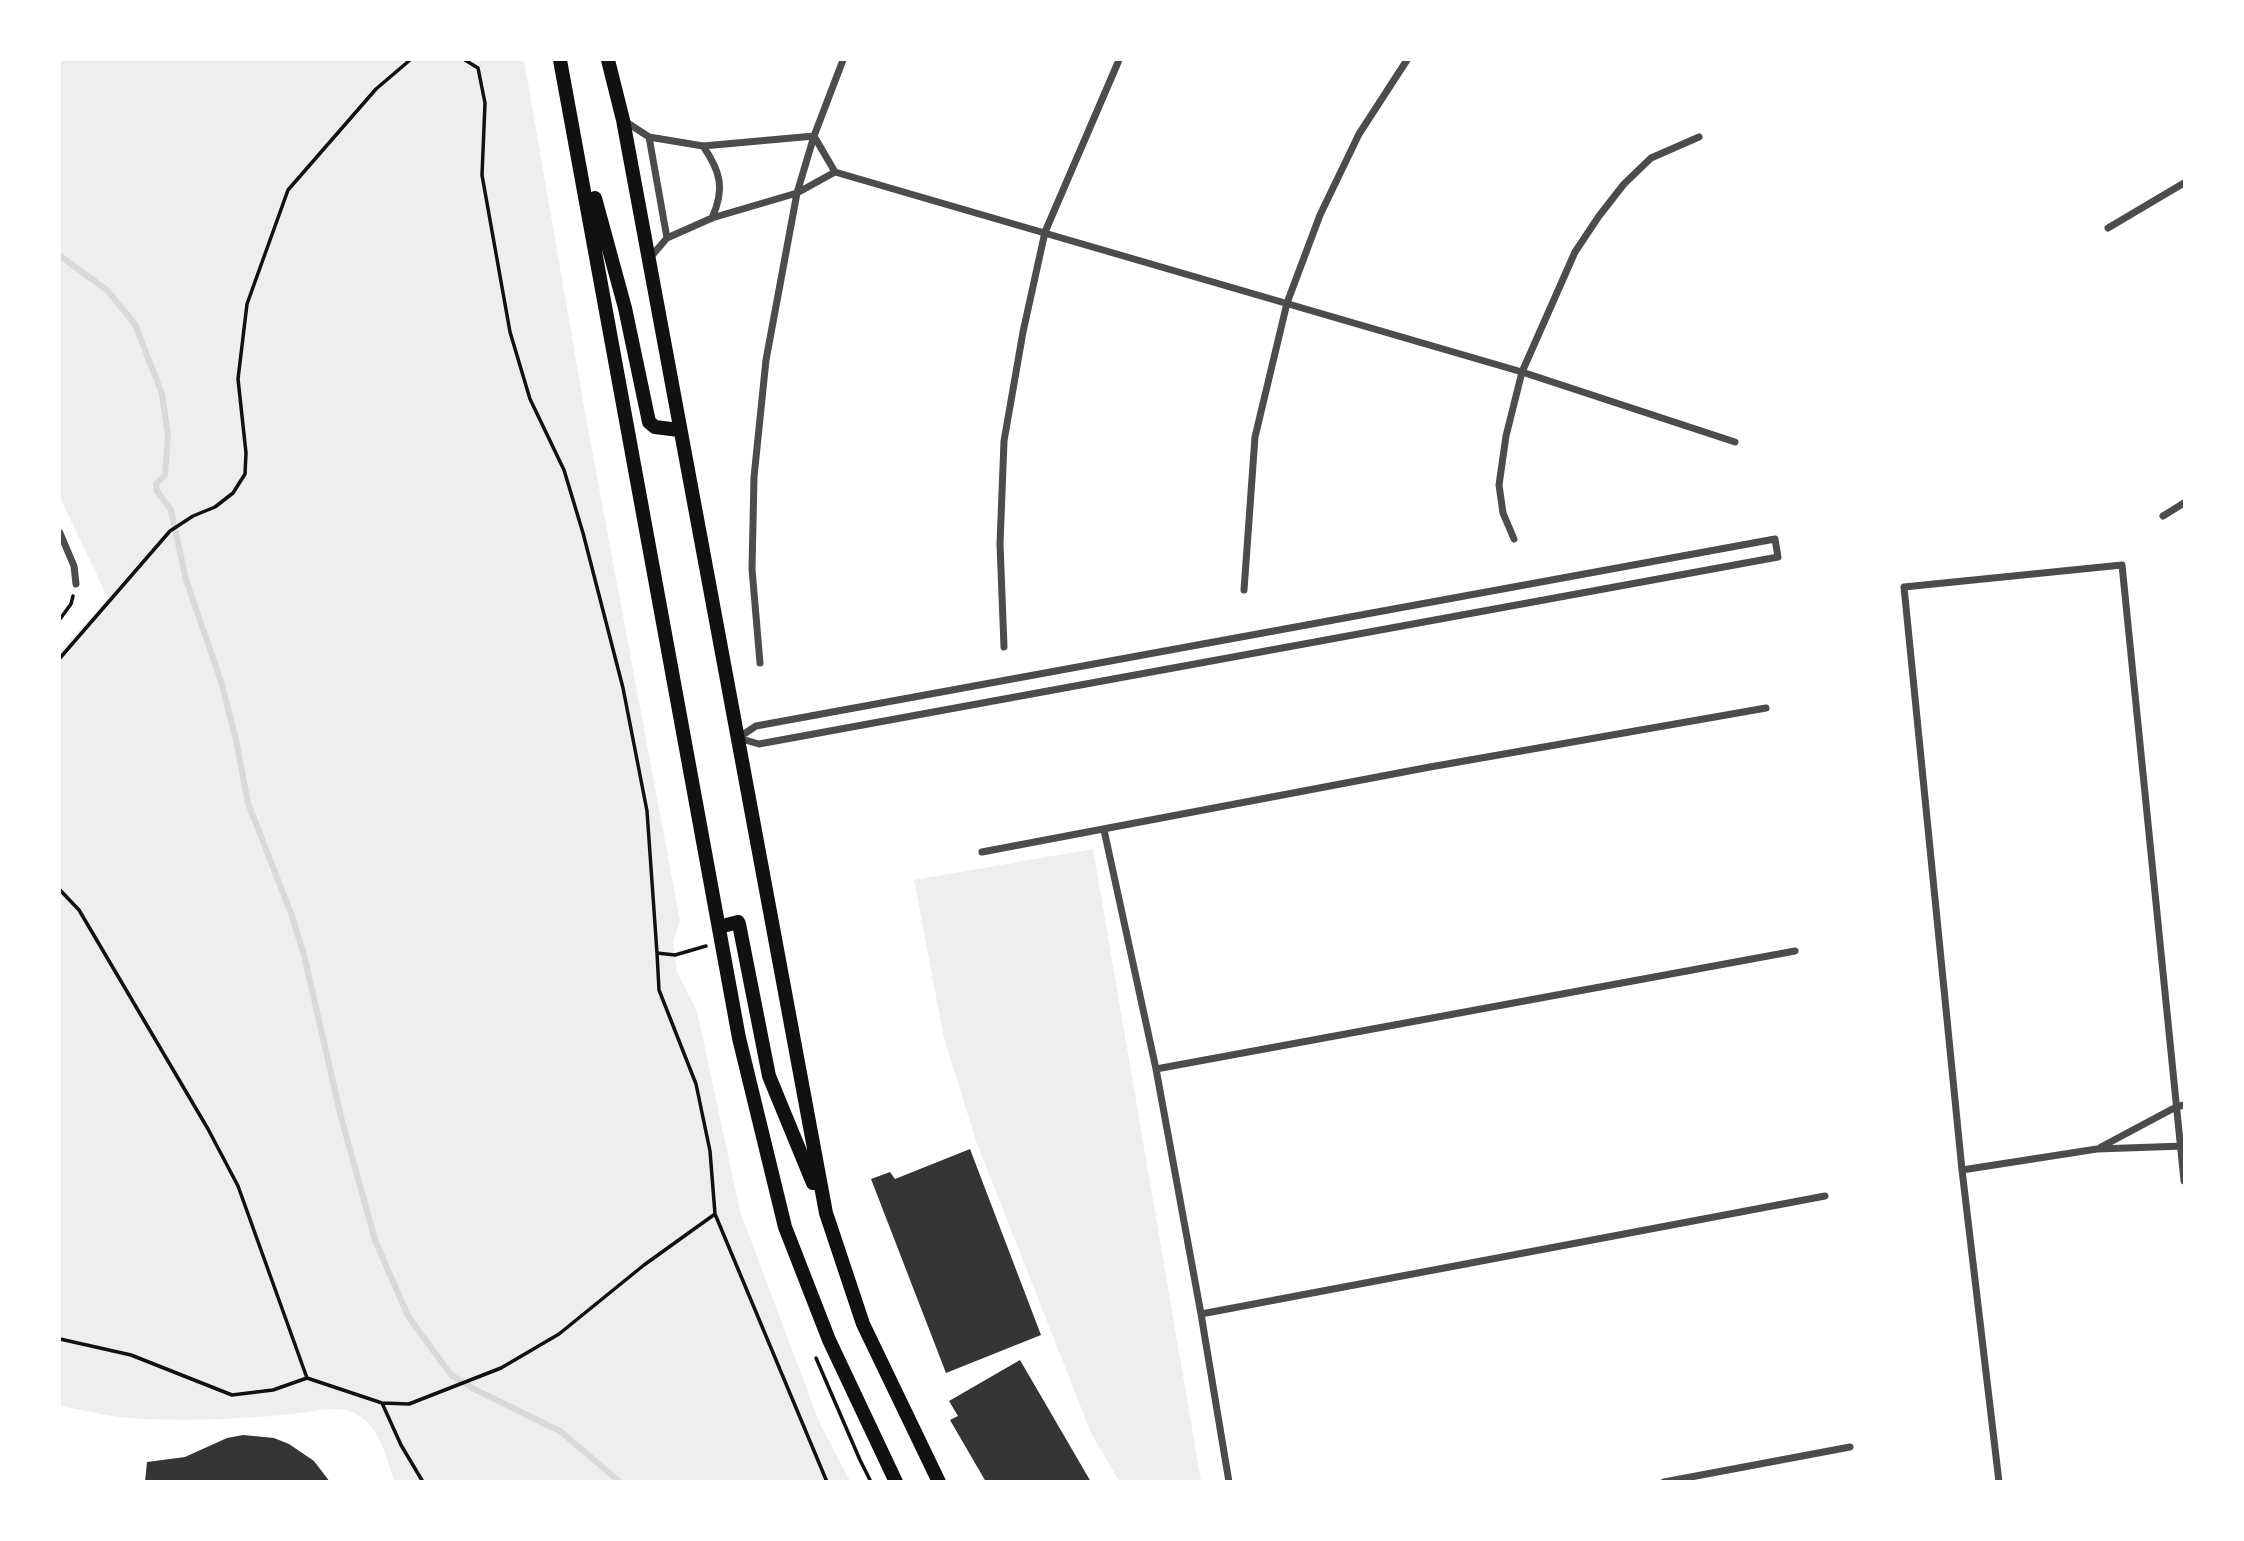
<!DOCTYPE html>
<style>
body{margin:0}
#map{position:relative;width:2244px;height:1541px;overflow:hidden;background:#fff;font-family:"Public Sans",sans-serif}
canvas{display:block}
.frame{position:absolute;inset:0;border:61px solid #fff;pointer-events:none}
</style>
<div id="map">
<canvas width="2244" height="1541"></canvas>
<div class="frame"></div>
</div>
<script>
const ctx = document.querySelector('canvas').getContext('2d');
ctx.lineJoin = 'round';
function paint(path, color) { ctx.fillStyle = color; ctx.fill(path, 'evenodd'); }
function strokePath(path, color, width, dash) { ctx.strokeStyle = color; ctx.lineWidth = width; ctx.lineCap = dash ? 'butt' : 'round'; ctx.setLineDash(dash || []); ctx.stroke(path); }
paint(new Path2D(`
 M60 60H524L586 418 680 921 673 942 677 972 697 1011 740 1211 820 1424 850 1481H394C387 1459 379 1425 356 1414 336 1404 314 1412 293 1414 244 1419 193 1421 144 1419 116 1418 87 1411 60 1406V651L108 598 60 498Z
 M1093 849 1201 1481H1119L1091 1433 976 1141 944 1038 914 880Z`), '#eee');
strokePath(new Path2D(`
 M60 256 107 290 135 324 162 394 168 436 165 475 156 484 157 491 171 510 186 580 221 681 236 740 248 803 292 916 304 955 341 1117 375 1240 408 1316 451 1375 474 1389 560 1431 620 1482`), '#d9d9d9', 6);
paint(new Path2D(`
 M970 1149 1041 1335 946 1373 871 1179 890 1172 895 1179Z
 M1020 1360 1091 1482H986L950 1420 958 1416 949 1401Z
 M243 1435 274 1438 289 1444 314 1461 330 1482H145L147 1462 185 1457 227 1438Z`), '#353535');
strokePath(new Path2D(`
 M465 60 478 68 485 103 482 175 510 332 530 399 564 470 583 533 623 688 647 811 657 953
 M60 619 71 604 73 596
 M60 658 170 531 193 516 215 507 233 493 245 474 246 453 238 379 247 304 288 190 376 89 410 60
 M60 890 79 910 208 1129 238 1186 307 1378
 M715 1214 827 1482
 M60 1339 131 1355 232 1395 273 1390 307 1378 382 1403 409 1404 501 1368 559 1334 644 1265 715 1214 710 1151 696 1084 659 990 657 953 675 955 706 946
 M816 1358 860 1460 871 1482
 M382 1403 401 1445 423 1482`), '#111', 3.5);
strokePath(new Path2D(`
 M623 120 649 137 703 146 814 136 835 172 1522 372 1735 442
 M649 137 667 238
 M703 146C721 172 725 189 712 218
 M2108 228 2184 183
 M649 259 667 238 712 218 797 193 835 172
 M2163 516 2184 503
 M60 533 74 566 76 584
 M1514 539 1503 513 1499 485 1506 436 1522 372 1575 252 1599 216 1624 184 1651 158 1699 137
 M1775 539 1778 557 759 744 738 738 756 726Z
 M1244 590 1255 437 1287 303 1320 215 1359 134 1407 60
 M1004 647 1000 544 1004 441 1023 332 1045 232 1119 60
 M760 663 752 569 754 477 766 360 797 193 814 136 843 60
 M1104 830 1156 1069 1201 1314 1229 1482
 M982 852 1430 767 1766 708
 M1156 1069 1795 951
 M2101 1147 2176 1107 2184 1105
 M1962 1170 2097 1149 2184 1146
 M1201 1314 1825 1196
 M1664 1482 1850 1447
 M1999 1482 1962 1170 1904 587 2122 565 2184 1181`), '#4c4c4c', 7);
strokePath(new Path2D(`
 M560 60 739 1038 785 1227 829 1340 896 1482
 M608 60 623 120 826 1213 863 1324 939 1482
 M595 198 625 308 649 422 655 427 679 430
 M719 927 738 922 739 924 769 1076 813 1183`), '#111', 14);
</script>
